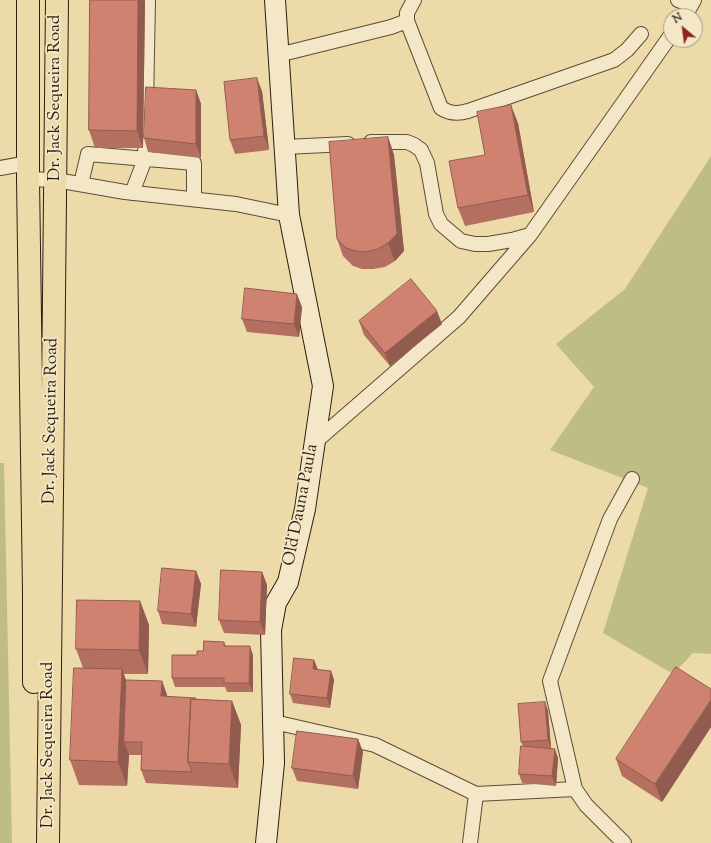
<!DOCTYPE html>
<style>
body{margin:0}
#map{position:relative;width:711px;height:843px;overflow:hidden;background:#eddaa9;font-family:"Sorts Mill Goudy",serif}
canvas{display:block}
.north{position:absolute;left:663px;top:8px;width:40px;height:40px;box-sizing:border-box;background:#f3e7c7;border:1px solid #a3977e;border-radius:50%;rotate:331deg;font-size:11px;font-weight:700;line-height:16px;text-align:center;color:#2c1e10}
.north::after{content:'';display:block;margin:auto;width:14px;height:18px;background:#8f2418;clip-path:polygon(50% 0,100% 100%,50% 72%,0 100%)}
</style>
<div id="map">
<canvas width="711" height="843"></canvas>
<div class="north">N</div>
</div>
<script>
const ctx = document.querySelector('canvas').getContext('2d');
ctx.lineJoin = 'round';
function paint(path, color) { ctx.fillStyle = color; ctx.fill(path, 'evenodd'); }
function strokePath(path, color, width, dash) { ctx.strokeStyle = color; ctx.lineWidth = width; ctx.lineCap = dash ? 'butt' : 'round'; ctx.setLineDash(dash || []); ctx.stroke(path); }
function write(font, color, halo, rows, align = 'center') {
  ctx.font = font + ' "Sorts Mill Goudy",serif'; ctx.lineWidth = 3.5; ctx.setLineDash([]); ctx.textBaseline = 'middle'; ctx.strokeStyle = halo; ctx.fillStyle = color; for (const [text, x, y, turn = 0] of rows) {
    ctx.save(); ctx.translate(x, y); ctx.rotate((+turn || 0) * Math.PI / 180); ctx.textAlign = isNaN(turn) ? turn : align; if (halo) ctx.strokeText(text, 0, 0); ctx.fillText(text, 0, 0); ctx.restore();
  }
}
paint(new Path2D(`
 M711 156V654L693 653 673 674 603 633 648 488 550 450 594 387 556 344 625 289Z
 M0 463H4L12 843H0Z`), '#bebe84');
const minor = new Path2D(`
 M678 0 691 5
 M685 16 694 0
 M407 21 441 108C450 114 458 114 468 111L614 60 627 50 641 34
 M278 55 391 27 407 21V13L414 0
 M371 142H407L414 145 421 150 427 163 436 214 441 224 461 241 475 244H488L512 240 530 235
 M285 147 348 144
 M0 168 28 163
 M28 179 56 180 125 192 236 204 289 215
 M81 184 88 154 194 163V199
 M132 193 145 159 148 0
 M314 443 459 317 530 235 671 35
 M274 722 375 745 476 794 575 789 586 805 624 843
 M575 789 550 681 610 519 632 479
 M470 843 476 794`);
const secondary = new Path2D(`
 M266 843 274 763 271 630 276 603 288 582 305 509 323 386 289 215 275 0`);
const primary = new Path2D(`
 M28 0V179L34 593V682
 M48 843C50 562 56 281 57 0`);
strokePath(minor, '#5c4d36', 16);
strokePath(secondary, '#2c1e10', 22);
strokePath(primary, '#2c1e10', 24);
strokePath(minor, '#f3e7c7', 14);
strokePath(secondary, '#f3e7c7', 20);
strokePath(primary, '#eddaa9', 22);
paint(new Path2D(`
 M90 0H145L143 148H95L89 130Z
 M196 90 201 104V158L148 152 144 138Z
 M262 91 269 150 235 154 230 140Z
 M518 123 534 212 465 226 458 208 485 155Z
 M388 137 394 155 404 251 395 261 385 267 373 269H362L353 266 343 256 337 239Z
 M302 307 299 337 247 332 242 319Z
 M359 321 442 324 390 366 364 335Z
 M196 571 201 584 196 627 162 624 158 611Z
 M262 572 267 585 265 635 224 633 219 620Z
 M140 601 149 625 148 674H124L126 680 162 681 167 695 166 697 196 700 232 701 241 725 238 788 146 783 141 770 142 755H129L127 786 79 785 70 760 83 668 76 649Z
 M224 642 226 646 253 655V692H227L225 687H175L172 678 197 655 203 651Z
 M314 660 318 670 331 671 334 680 330 708 293 703 290 694Z
 M711 689V727L662 802 622 776 616 759Z
 M545 702 548 711 551 748 558 758 556 786 522 783 519 774 523 746 521 742Z
 M358 739 363 752 358 789 297 781 292 768Z`), '#b37061');
paint(new Path2D(`
 M138 0H145L143 148 137 131Z
 M257 78 262 91 269 150 264 136Z
 M196 90 201 104V158L196 144Z
 M511 105 518 123 534 212 528 195Z
 M388 137 394 155 404 251 395 261 388 243Z
 M297 294 302 307 299 337 294 324Z
 M437 311 442 324 390 366 385 353Z
 M196 571 201 584 196 627 191 614Z
 M262 572 267 585 265 635 260 622Z
 M140 601 149 625 148 674 139 650Z
 M250 646 253 655V692L249 683Z
 M314 660 318 670 313 669Z
 M122 669 131 694 124 742 129 755 127 786 118 762Z
 M331 671 334 680 330 708 327 698Z
 M162 681 167 695 166 710 161 696Z
 M711 700V727L662 802 655 784Z
 M232 701 241 725 238 788 229 764Z
 M545 702 548 711 551 749 548 740Z
 M358 739 363 752 358 789 353 776Z
 M555 749 558 758 556 786 552 776Z`), '#925b4f');
const building = new Path2D(`
 M90 0H138L137 131 89 130Z
 M257 78 264 136 230 140 224 82Z
 M146 87 196 90V144L144 138Z
 M511 105 528 195 458 208 449 161 485 155 477 112Z
 M388 137 397 234 388 243 378 249 366 252 356 251 346 248 337 239 329 142Z
 M411 279 437 311 385 353 359 321Z
 M245 288 297 294 294 324 242 319Z
 M162 568 196 571 191 614 158 611Z
 M221 570 262 572 260 622 219 620Z
 M77 600 140 601 139 650 76 649Z
 M204 641 224 642V646H250L249 683H224V678H172V655H197V651H203Z
 M294 658 314 660 313 669 331 671 327 698 290 694Z
 M676 667 711 689V700L655 784 616 759Z
 M74 668 122 669 118 762 70 760Z
 M126 680 162 681 161 696 196 698 195 700 191 699 188 762 192 772 141 770 142 742H124Z
 M191 699 232 701 229 764 188 762Z
 M545 702 548 740 521 742 518 704Z
 M297 731 358 739 353 776 292 768Z
 M521 746 555 749 552 776 519 774Z`);
paint(building, '#d08271');
strokePath(building, '#925b4f', 1);
write('17px', '#2c1e10', '#f3e7c7', [
 ["Dr. Jack Sequeira Road",56,98,-90],
 ["Dr. Jack Sequeira Road",52,421,-89],
 ["Old Dauna Paula",302,505,-79],
 ["Dr. Jack Sequeira Road",49,745,-90]
]);
</script>
